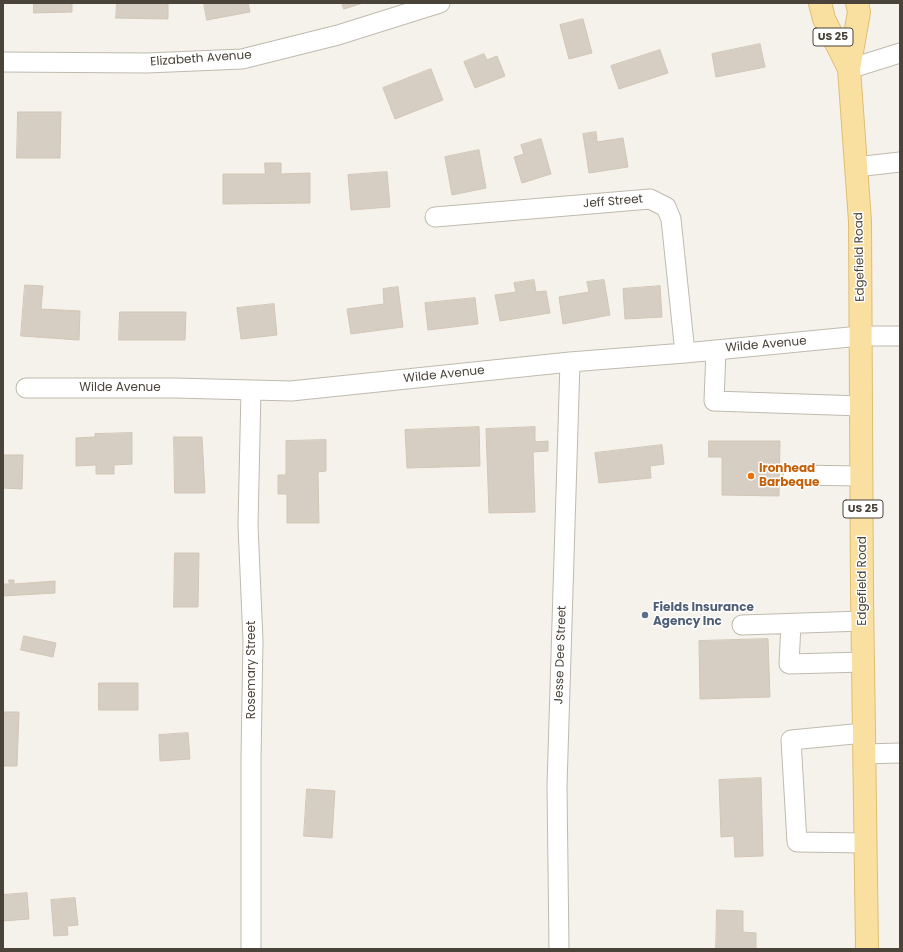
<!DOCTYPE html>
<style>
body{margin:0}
#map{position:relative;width:903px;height:952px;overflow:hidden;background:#f5f2ec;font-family:Poppins,sans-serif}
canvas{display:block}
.frame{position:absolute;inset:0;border:4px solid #494339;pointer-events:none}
</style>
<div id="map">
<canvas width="903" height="952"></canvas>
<div class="frame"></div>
</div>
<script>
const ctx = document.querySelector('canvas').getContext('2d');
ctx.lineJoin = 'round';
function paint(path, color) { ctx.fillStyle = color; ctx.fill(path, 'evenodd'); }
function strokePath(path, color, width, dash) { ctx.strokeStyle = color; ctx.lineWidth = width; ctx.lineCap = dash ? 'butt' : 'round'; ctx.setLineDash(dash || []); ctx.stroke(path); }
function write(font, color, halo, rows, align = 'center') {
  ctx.font = font + ' Poppins,sans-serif'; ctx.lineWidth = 3; ctx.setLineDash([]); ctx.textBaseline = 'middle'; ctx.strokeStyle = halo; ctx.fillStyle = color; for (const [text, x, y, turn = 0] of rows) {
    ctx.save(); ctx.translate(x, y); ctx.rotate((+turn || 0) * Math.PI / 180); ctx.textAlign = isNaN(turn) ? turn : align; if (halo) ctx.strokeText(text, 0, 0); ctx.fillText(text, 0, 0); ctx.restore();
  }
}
const building = new Path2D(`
 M34 3H72V12L34 13Z
 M117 3H168V19L116 18Z
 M204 3H248L250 12 207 20Z
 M342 3H363L344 9Z
 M583 19 592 53 569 59 560 25Z
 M760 44 765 67 716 77 712 54Z
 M660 50 668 73 619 89 611 66Z
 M484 54 487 60 497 56 505 76 475 88 464 62Z
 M431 69 443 100 395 119 383 88Z
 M18 112H61L60 158H17Z
 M596 132 597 142 623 138 628 167 589 173 583 134Z
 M541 139 551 174 522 183 514 157 524 154 521 145Z
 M479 150 486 188 452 195 445 157Z
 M265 163H281V174L310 173V203L223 204V174H265Z
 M387 172 390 207 351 210 348 175Z
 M534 280 536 292 546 291 550 313 500 321 495 295 516 292 514 283Z
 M604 280 610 315 563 324 559 297 589 292 587 282Z
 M25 285 43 286 41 309 80 311 79 340 21 336Z
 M660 286 662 317 625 319 623 289Z
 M398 287 403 327 351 334 347 309 384 304 383 289Z
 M475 298 478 324 428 330 425 303Z
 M274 304 277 335 241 339 237 308Z
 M120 312H186L185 340H119Z
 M479 427 480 466 407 468 405 430Z
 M535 427V442L548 441V451L533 452 535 512 489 513 486 429Z
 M132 433V464L114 465V474H96V465L76 466V438L95 437V434Z
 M174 437H202L205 493H175Z
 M326 440V471L318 472 319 523H287V494H278V475H286V441Z
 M709 441H780L779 496 722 495V457H709Z
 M662 445 664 464 650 466 651 478 599 483 595 453Z
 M3 455H23L22 489 3 488Z
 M175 553H199L198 607H174Z
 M9 580H14V584L55 581V593L3 596V584H9Z
 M24 636 56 643 53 657 21 650Z
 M768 639 770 697 700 699 699 641Z
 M99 683H138V710H99Z
 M3 712H19L17 766H3Z
 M188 733 190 759 160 761 159 735Z
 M761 778 763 856 735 857 734 836 721 837 719 780Z
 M307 789 335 791 332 838 304 836Z
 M27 893 29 919 3 921V895Z
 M75 898 78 925 67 926 68 935 54 936 51 900Z
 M717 910 743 911V932L756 933V949H716Z`);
paint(building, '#d6cec2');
strokePath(building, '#d1c6b5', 1);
const minor = new Path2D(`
 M3 62 147 63 242 59 338 35 440 3
 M849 69 900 53
 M856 167 900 162
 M435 217 650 199 666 207 671 219 685 353
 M716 350 714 401 861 406
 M26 388H175L291 391 570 362 685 353 860 336H900
 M251 390 248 525 253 641 251 758V949
 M793 475 862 476
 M791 624 789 664 864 662
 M742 625 863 621
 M864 733 791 740 797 842 866 843
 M864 754 900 753
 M559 949 557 786 570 362`);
const major = new Path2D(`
 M820 3 824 19 849 69
 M857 3 859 12 849 69 860 221 862 593 867 949`);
strokePath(minor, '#c0baae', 21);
strokePath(major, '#debe70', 24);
strokePath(minor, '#fff', 19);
strokePath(major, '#f9e0a1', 22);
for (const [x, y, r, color] of [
 [751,476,4,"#e8710a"],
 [645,615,4,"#5c6f8a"]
]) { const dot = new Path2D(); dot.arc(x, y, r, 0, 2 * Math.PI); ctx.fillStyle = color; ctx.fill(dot); strokePath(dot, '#fff', 1.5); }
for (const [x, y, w] of [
 [833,37,40],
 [863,509,40]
]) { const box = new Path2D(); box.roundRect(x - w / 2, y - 9, w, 18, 3); ctx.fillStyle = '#fff'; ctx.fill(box); strokePath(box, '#494339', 1); }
write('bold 11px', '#494339', null, [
 ["US 25",833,37],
 ["US 25",863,509]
]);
write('12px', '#494339', '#fff', [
 ["Elizabeth Avenue",201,59,-4],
 ["Jeff Street",613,202,-5],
 ["Edgefield Road",860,257,-91],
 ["Wilde Avenue",766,345,-5],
 ["Wilde Avenue",444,375,-6],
 ["Wilde Avenue",120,388],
 ["Edgefield Road",863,581,-90],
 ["Jesse Dee Street",561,655,-88],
 ["Rosemary Street",252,670,-90]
]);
write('bold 12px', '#c56008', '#fff', [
 ["Ironhead",759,469],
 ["Barbeque",759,483]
], 'left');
write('bold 12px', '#4e5e75', '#fff', [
 ["Fields Insurance",653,608],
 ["Agency Inc",653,622]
], 'left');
</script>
